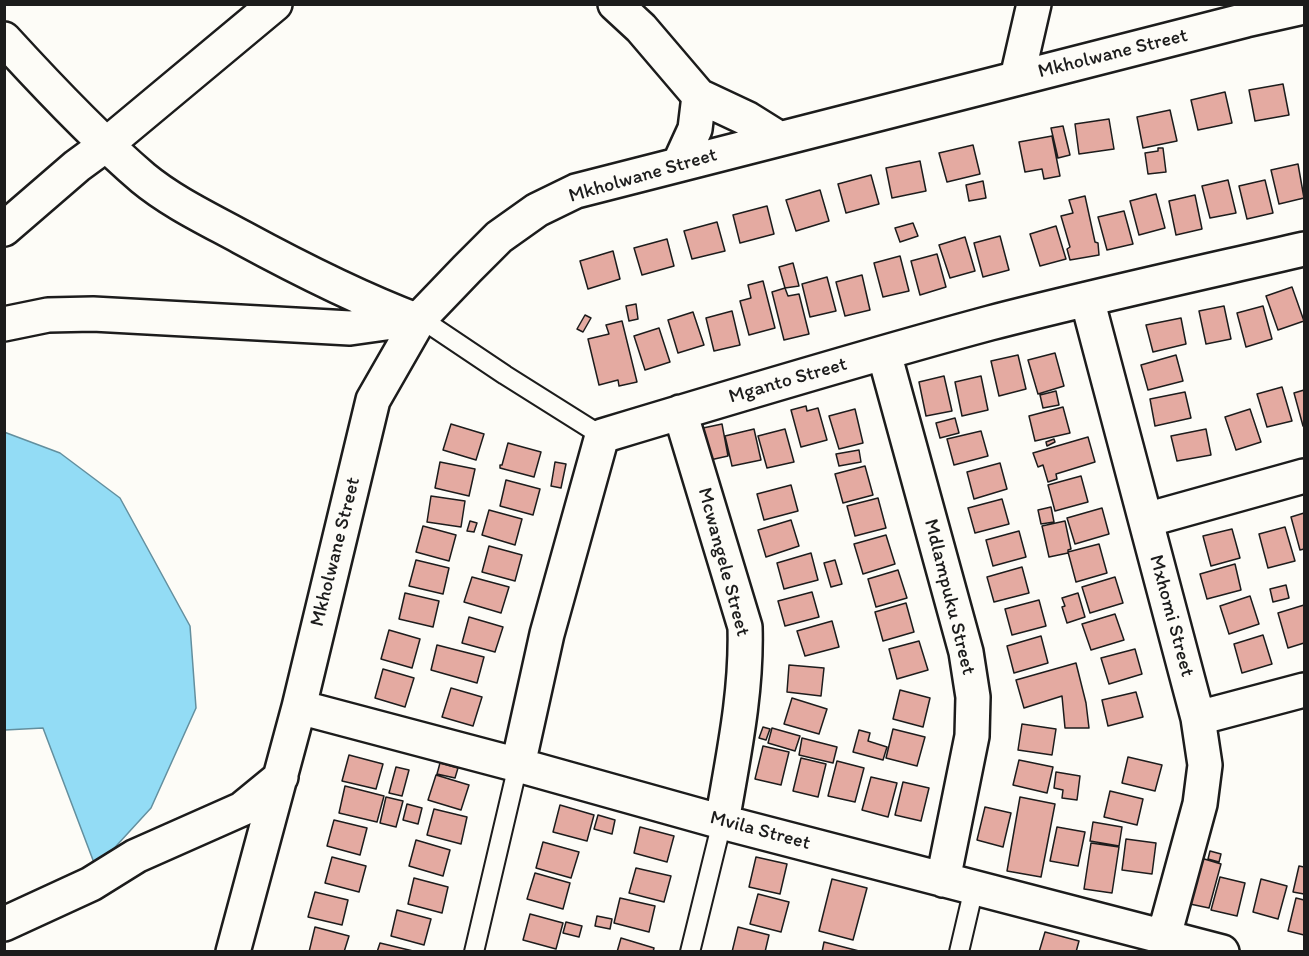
<!DOCTYPE html>
<style>
body{margin:0}
#map{position:relative;width:1309px;height:956px;overflow:hidden;background:#fdfcf7;font-family:Itim,sans-serif}
canvas{display:block}
.frame{position:absolute;inset:0;border:6px solid #1c1c1c;pointer-events:none}
</style>
<div id="map">
<canvas width="1309" height="956"></canvas>
<div class="frame"></div>
</div>
<script>
const ctx = document.querySelector('canvas').getContext('2d');
ctx.lineJoin = 'round';
function paint(path, color) { ctx.fillStyle = color; ctx.fill(path, 'evenodd'); }
function strokePath(path, color, width, dash) { ctx.strokeStyle = color; ctx.lineWidth = width; ctx.lineCap = dash ? 'butt' : 'round'; ctx.setLineDash(dash || []); ctx.stroke(path); }
function write(font, color, halo, rows, align = 'center') {
  ctx.font = font + ' Itim,sans-serif'; ctx.lineWidth = 6; ctx.setLineDash([]); ctx.textBaseline = 'middle'; ctx.strokeStyle = halo; ctx.fillStyle = color; for (const [text, x, y, turn = 0] of rows) {
    ctx.save(); ctx.translate(x, y); ctx.rotate((+turn || 0) * Math.PI / 180); ctx.textAlign = isNaN(turn) ? turn : align; if (halo) ctx.strokeText(text, 0, 0); ctx.fillText(text, 0, 0); ctx.restore();
  }
}
const water = new Path2D(`
 M4 432 60 453 120 498 190 626 196 708 151 808 96 868 43 728 5 730Z`);
paint(water, '#93dcf5');
strokePath(water, '#638f9e', 1.5);
const building = new Path2D(`
 M1283 84 1289 115 1255 121 1249 90Z
 M1225 92 1232 123 1198 130 1191 100Z
 M1170 110 1177 141 1143 148 1137 117Z
 M1109 119 1114 149 1079 154 1075 124Z
 M1063 126 1070 155 1058 158 1051 128Z
 M1052 136 1060 176 1044 179 1042 169 1025 172 1019 142Z
 M973 145 980 174 947 182 939 153Z
 M1158 148H1163L1166 172 1148 174 1145 153 1158 151Z
 M920 161 926 191 892 198 886 168Z
 M1298 164 1304 198 1279 204 1271 170Z
 M871 175 879 204 846 213 838 184Z
 M1228 180 1236 213 1210 218 1202 186Z
 M1265 180 1273 213 1247 219 1239 186Z
 M983 181 986 198 969 201 966 185Z
 M820 190 829 221 796 231 786 200Z
 M1156 194 1165 228 1139 235 1130 201Z
 M1195 195 1202 229 1176 235 1169 201Z
 M1085 196 1095 242 1098 243 1099 255 1070 260 1067 249 1070 247 1061 216 1073 213 1069 200Z
 M767 206 774 234 740 243 733 215Z
 M1124 211 1133 244 1107 250 1098 217Z
 M717 222 725 251 692 259 684 231Z
 M913 223 918 236 900 242 895 228Z
 M1056 226 1066 259 1040 266 1030 234Z
 M1000 236 1009 270 983 277 974 243Z
 M965 237 975 271 950 278 939 245Z
 M667 239 674 266 642 275 634 248Z
 M613 251 620 279 588 289 580 261Z
 M937 254 946 287 920 295 911 261Z
 M900 256 909 291 883 297 874 263Z
 M793 263 799 286 785 288 779 267Z
 M862 275 870 310 845 316 836 282Z
 M827 277 836 311 810 317 802 284Z
 M763 281 775 328 749 335 740 301 751 298 748 285Z
 M1292 287 1304 321 1278 330 1266 296Z
 M785 288 788 296 799 294 809 334 784 340 772 292Z
 M636 304 638 319 629 321 626 306Z
 M1224 306 1231 339 1206 344 1199 311Z
 M1263 306 1272 339 1246 347 1237 313Z
 M732 311 740 345 714 351 706 318Z
 M693 312 704 345 678 353 668 320Z
 M585 315 591 318 583 332 577 329Z
 M1181 318 1186 344 1153 352 1146 325Z
 M622 321 637 382 619 386 618 380 599 385 588 339 609 334 606 325Z
 M659 328 670 362 645 370 634 336Z
 M1055 353 1064 386 1038 394 1028 360Z
 M1018 355 1026 389 999 396 991 361Z
 M1176 355 1183 381 1148 390 1141 365Z
 M944 376 952 411 926 416 919 382Z
 M981 376 988 410 962 416 955 382Z
 M1282 387 1292 421 1267 427 1257 394Z
 M1304 390V426H1303L1294 393Z
 M1056 391 1059 405 1043 408 1040 395Z
 M1185 392 1191 418 1155 426 1150 399Z
 M806 406 807 411 818 408 827 440 801 447 791 410Z
 M1063 407 1070 433 1035 441 1029 416Z
 M855 409 863 443 839 449 829 416Z
 M1250 409 1261 442 1236 450 1225 417Z
 M955 418 959 433 940 438 936 423Z
 M451 424 484 434 476 460 443 450Z
 M722 424 728 456 710 460 703 428Z
 M754 429 761 460 732 466 725 436Z
 M785 429 794 462 767 468 758 436Z
 M1206 429 1211 455 1177 461 1171 436Z
 M981 431 988 456 954 465 947 439Z
 M1088 437 1095 462 1056 474 1057 479 1048 482 1043 465 1038 467 1033 453Z
 M1054 439 1055 442 1047 446 1046 442Z
 M508 443 541 452 534 477 500 468V465H502Z
 M859 450 861 462 839 466 836 454Z
 M440 462 475 469 469 496 435 488Z
 M555 462 566 464 561 488 551 486Z
 M1000 463 1007 489 974 499 967 472Z
 M865 466 873 495 843 503 835 474Z
 M1081 476 1088 502 1055 511 1048 485Z
 M506 480 540 489 533 515 500 506Z
 M791 485 798 511 764 520 757 494Z
 M431 496 465 501 461 527 427 522Z
 M878 498 886 528 855 536 847 506Z
 M1002 499 1009 524 975 533 968 508Z
 M1051 507 1054 522 1041 524 1038 510Z
 M1102 508 1109 534 1075 544 1067 518Z
 M489 510 522 519 515 545 482 535Z
 M1304 513V549L1300 550 1291 517Z
 M791 520 799 546 766 557 758 530Z
 M470 521 477 523 474 532 467 531Z
 M1065 521 1071 549 1068 550V553L1049 557 1042 526Z
 M423 526 456 535 449 561 416 552Z
 M1285 527 1295 561 1268 568 1259 534Z
 M1232 529 1240 558 1211 566 1203 536Z
 M1019 531 1026 557 993 566 986 540Z
 M886 535 895 564 863 574 854 544Z
 M1099 544 1107 573 1076 582 1068 552Z
 M489 546 522 555 515 581 482 572Z
 M811 553 818 580 784 589 777 563Z
 M416 560 449 568 443 594 409 586Z
 M835 560 842 584 831 587 824 563Z
 M1235 564 1241 590 1207 599 1200 574Z
 M1022 567 1029 593 994 602 987 577Z
 M898 570 907 598 876 607 868 579Z
 M472 577 509 587 501 613 464 602Z
 M1115 577 1123 603 1090 613 1082 587Z
 M1286 585 1289 598 1273 602 1270 589Z
 M812 592 819 617 785 626 778 601Z
 M405 593 439 601 433 627 399 619Z
 M1078 593 1085 617 1067 623 1062 607 1065 606 1062 598Z
 M1250 596 1259 624 1229 634 1220 606Z
 M1039 600 1046 626 1012 635 1005 609Z
 M906 603 914 632 883 641 875 612Z
 M1304 605V643L1288 648 1278 613Z
 M1115 614 1124 640 1091 650 1082 624Z
 M469 617 503 627 495 652 462 643Z
 M832 621 839 647 805 656 797 631Z
 M389 630 420 639 412 668 381 659Z
 M1263 635 1272 664 1242 673 1234 644Z
 M1041 636 1048 663 1014 673 1007 646Z
 M919 641 928 670 897 679 889 649Z
 M437 645 484 657 477 683 431 670Z
 M1135 649 1142 674 1109 684 1101 658Z
 M1076 663 1086 703 1089 728H1065L1062 696 1024 708 1016 680Z
 M789 665 824 668 821 696 787 692Z
 M383 669 414 678 405 707 375 698Z
 M451 688 482 697 473 726 442 717Z
 M900 690 930 698 923 727 893 719Z
 M1136 692 1143 717 1108 726 1102 700Z
 M792 698 827 709 819 734 784 724Z
 M1022 724 1056 729 1052 755 1018 750Z
 M763 727 770 729 766 740 759 738Z
 M772 728 800 736 795 751 768 743Z
 M893 729 925 737 917 766 886 758Z
 M859 730 870 733 868 741 887 747 883 760 853 752Z
 M802 738 837 747 833 763 799 755Z
 M763 746 789 752 781 785 755 779Z
 M349 755 383 764 376 789 342 781Z
 M1128 757 1162 765 1155 791 1122 783Z
 M801 758 826 764 818 797 793 791Z
 M1019 760 1053 767 1047 793 1013 785Z
 M837 761 864 768 855 802 828 796Z
 M440 763 458 768 455 778 437 774Z
 M396 767 409 770 402 796 389 793Z
 M1056 772 1080 776 1077 800 1062 798 1063 790 1054 788Z
 M436 775 469 785 461 810 428 800Z
 M871 777 897 783 888 817 862 810Z
 M903 782 929 788 921 821 895 815Z
 M345 786 384 796 377 822 339 813Z
 M1110 791 1143 799 1137 825 1104 817Z
 M386 797 403 801 396 827 380 823Z
 M1020 797 1055 804 1041 877 1007 871Z
 M407 804 422 808 418 824 403 820Z
 M560 805 594 815 587 841 553 832Z
 M985 807 1011 813 1003 847 977 840Z
 M434 809 467 817 461 844 427 835Z
 M598 815 615 820 612 834 594 829Z
 M334 820 367 828 360 855 327 846Z
 M1093 822 1122 827 1119 846 1090 841Z
 M640 827 674 836 667 862 634 853Z
 M1057 827 1085 832 1078 866 1050 861Z
 M1126 839 1156 843 1152 874 1122 870Z
 M416 840 450 850 443 876 409 866Z
 M543 842 579 852 571 878 536 868Z
 M1091 843 1119 847 1112 893 1084 889Z
 M1210 851 1221 854 1219 862 1208 859Z
 M332 857 366 866 359 892 325 883Z
 M756 857 787 864 780 894 749 887Z
 M1201 858 1221 864 1209 908 1190 904Z
 M1299 866 1304 867V894L1293 892Z
 M636 868 671 876 664 902 629 893Z
 M535 873 570 883 563 909 527 899Z
 M1220 877 1245 883 1237 916 1211 910Z
 M414 878 448 887 442 913 408 904Z
 M832 879 867 888 853 940 819 931Z
 M1261 879 1287 886 1278 919 1253 912Z
 M315 892 348 900 342 925 308 917Z
 M758 894 789 902 781 932 750 924Z
 M620 898 655 906 649 932 614 923Z
 M1296 898 1304 900V935L1288 931Z
 M397 910 431 919 424 945 391 936Z
 M530 914 563 923 556 949 523 940Z
 M597 916 612 919 610 929 595 926Z
 M566 922 582 926 579 937 563 933Z
 M315 927 349 936 344 952H309Z
 M738 927 769 935 765 952H732Z
 M1045 932 1079 941 1076 952H1039Z
 M621 938 654 948 653 952H617Z
 M824 942 859 951V952H822Z
 M380 943 413 951 377 952Z`);
paint(building, '#e4aaa1');
strokePath(building, '#1c1c1c', 1.5);
const service = new Path2D(`
 M420 318 505 375 602 436
 M474 952 518 765
 M690 952 722 822
 M959 952 974 888`);
const minor = new Path2D(`
 M615 4 641 28 699 96 748 119 780 139
 M4 39C47 86 95 137 143 178 172 202 208 219 241 237 298 268 357 298 418 321
 M1017 78 1034 4
 M679 164 695 129 699 96
 M4 229 77 166 107 144 275 4
 M1087 299 1198 718 1205 765 1200 804 1164 936
 M4 324 48 315 93 314 350 328 414 319
 M884 353 966 652 973 697 972 736 943 880
 M680 412 745 627C747 693 733 757 722 822
 M1146 520 1304 476
 M299 707 518 765 722 822 1222 952
 M1198 718 1304 690
 M518 765 547 634 602 436C731 397 860 358 990 323 1094 296 1200 273 1304 249
 M4 924 91 884 136 856 242 809 281 777
 M233 952 299 707 373 400 420 318 467 269 499 237 537 210 576 191 1246 20 1304 7`);
strokePath(service, '#1c1c1c', 22);
strokePath(minor, '#1c1c1c', 38);
strokePath(service, '#fdfcf7', 18);
strokePath(minor, '#fdfcf7', 33);
write('20px', '#1c1c1c', '#fdfcf7', [
 ["Mkholwane Street",1113,54,-14],
 ["Mkholwane Street",643,176,-16],
 ["Mganto Street",788,381,-16],
 ["Mkholwane Street",336,552,-76],
 ["Mcwangele Street",723,562,75],
 ["Mdlampuku Street",949,597,76],
 ["Mxhomi Street",1171,616,75],
 ["Mvila Street",760,831,15]
]);
</script>
